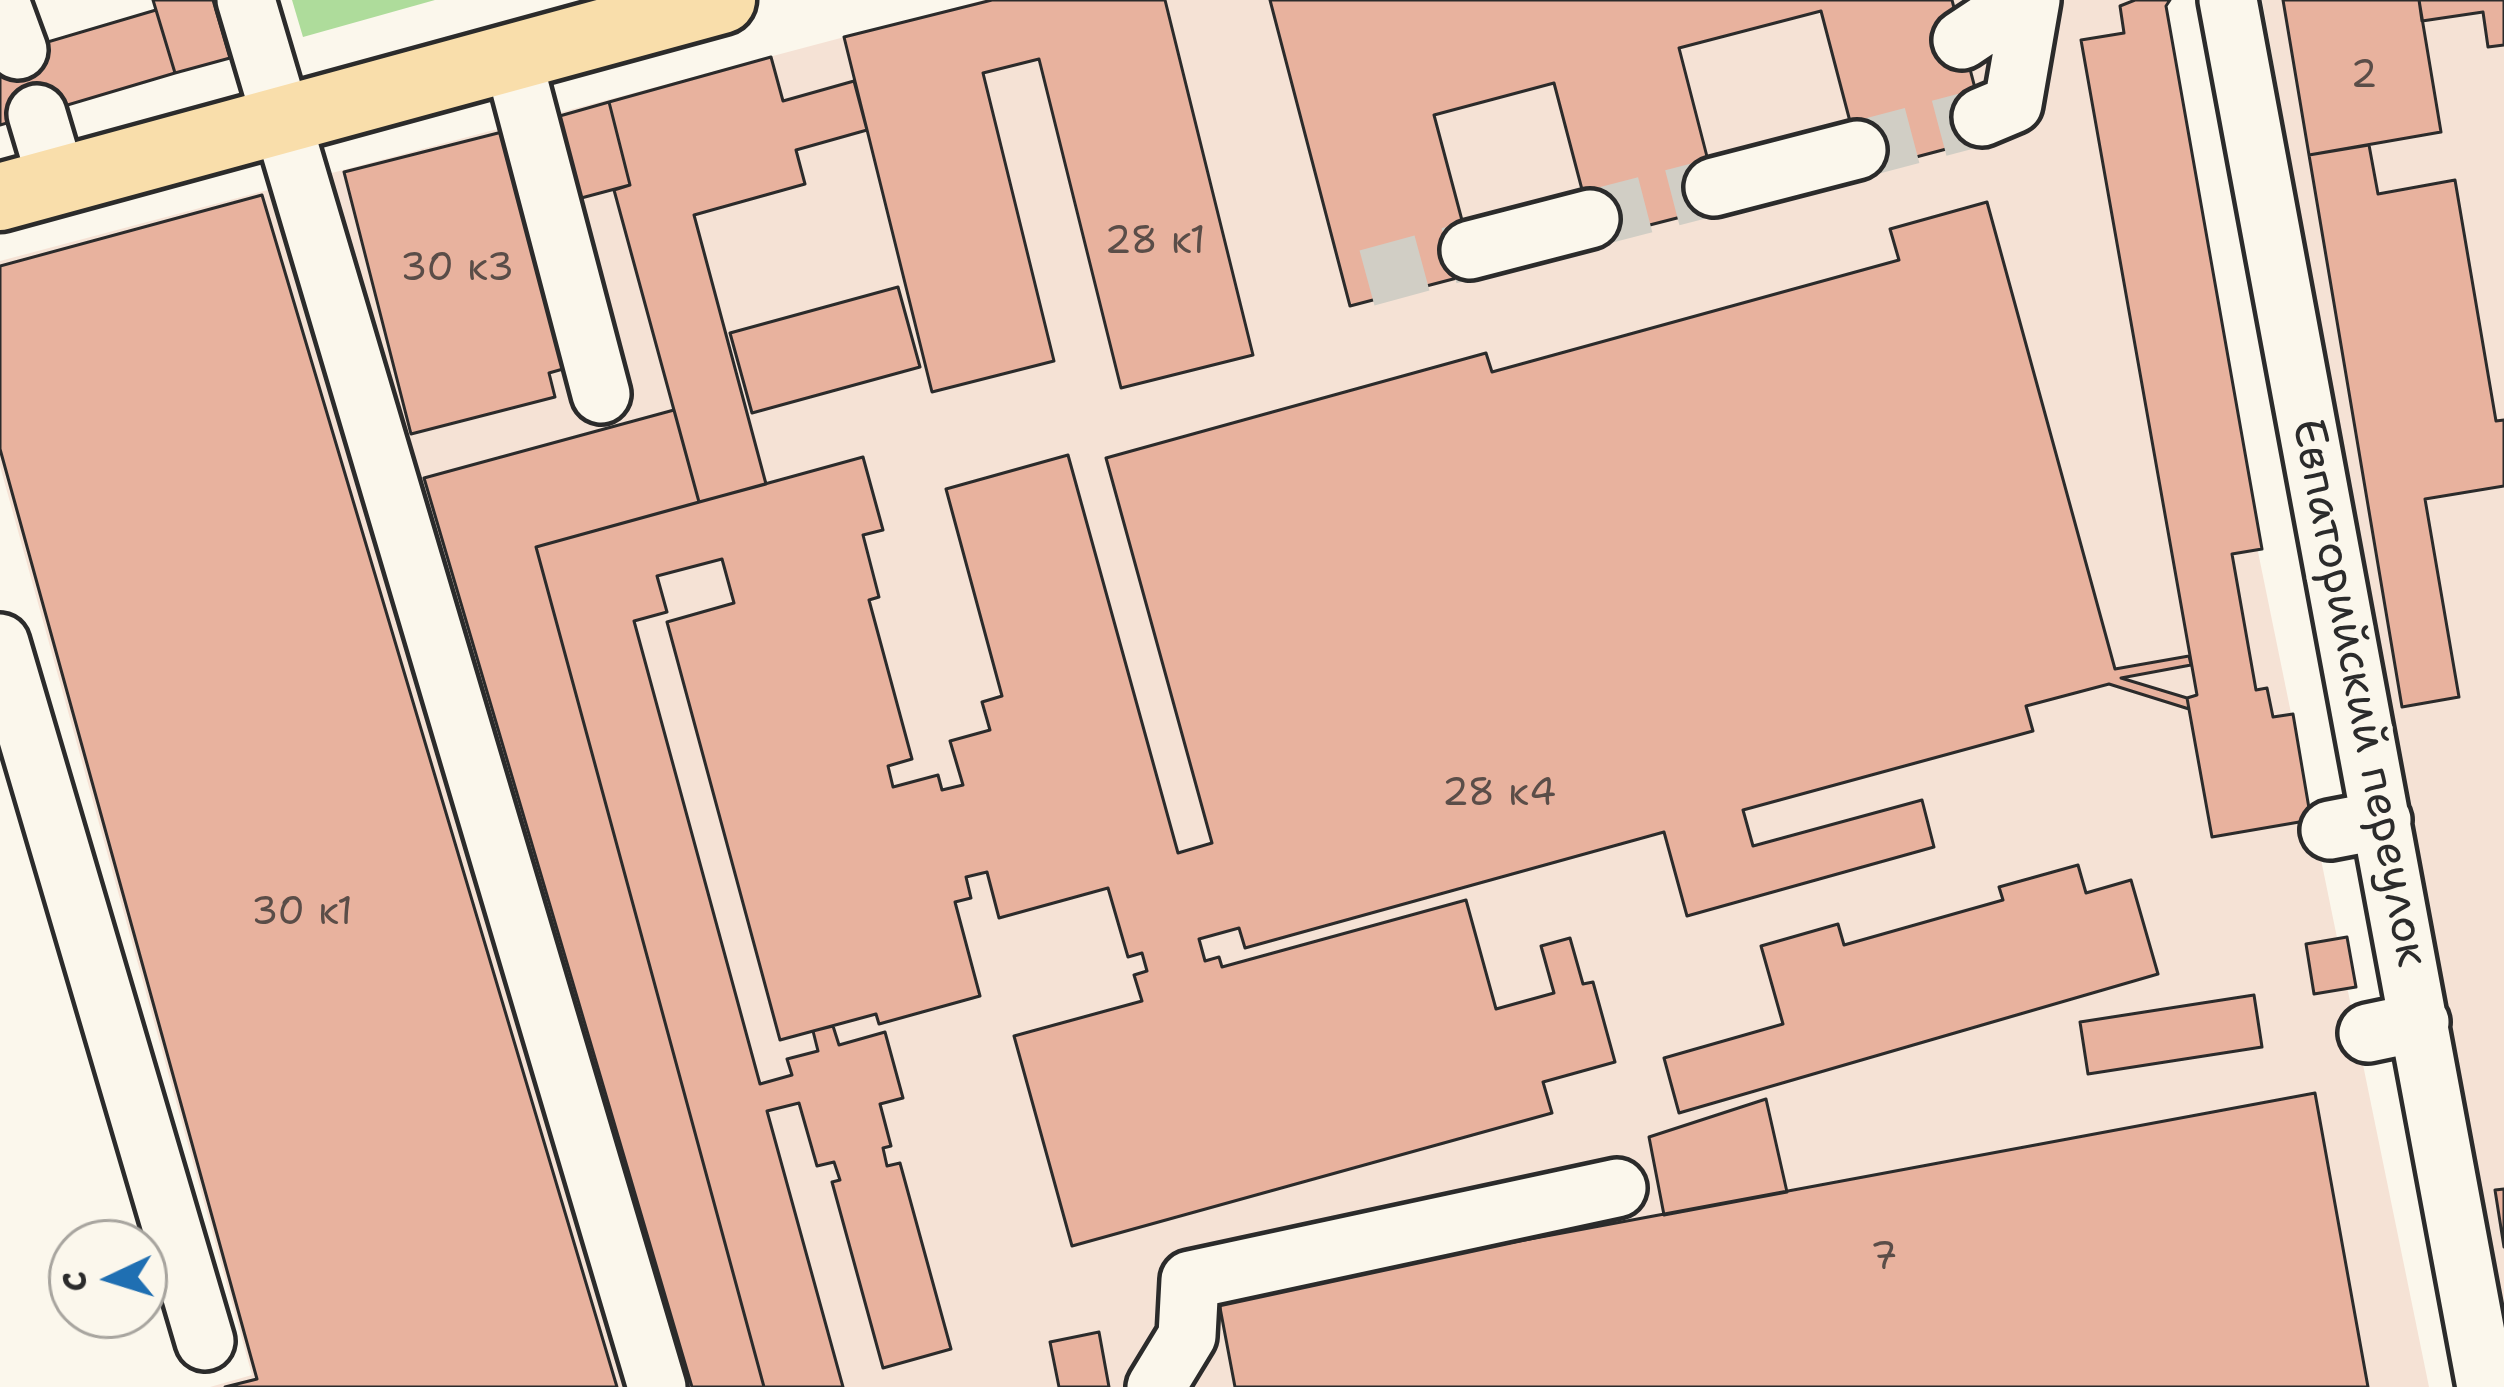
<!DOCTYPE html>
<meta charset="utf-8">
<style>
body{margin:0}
#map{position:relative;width:2504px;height:1387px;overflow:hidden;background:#fbf7ec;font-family:"Shantell Sans",sans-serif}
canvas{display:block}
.north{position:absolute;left:48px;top:1219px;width:120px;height:120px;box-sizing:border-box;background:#fbf7ec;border:3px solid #a8a59f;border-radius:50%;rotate:266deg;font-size:33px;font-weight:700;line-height:48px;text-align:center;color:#2b2b2b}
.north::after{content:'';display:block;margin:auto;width:42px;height:54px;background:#1f6fb2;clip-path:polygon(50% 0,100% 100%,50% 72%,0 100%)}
</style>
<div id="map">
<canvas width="2504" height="1387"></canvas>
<div class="north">С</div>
</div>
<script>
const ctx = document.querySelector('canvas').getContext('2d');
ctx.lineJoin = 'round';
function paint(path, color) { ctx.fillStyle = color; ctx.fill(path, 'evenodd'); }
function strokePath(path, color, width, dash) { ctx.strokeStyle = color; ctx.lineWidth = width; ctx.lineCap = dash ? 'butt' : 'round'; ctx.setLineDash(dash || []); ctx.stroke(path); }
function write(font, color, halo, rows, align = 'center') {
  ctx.font = font + ' "Shantell Sans",sans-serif'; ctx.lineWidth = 10; ctx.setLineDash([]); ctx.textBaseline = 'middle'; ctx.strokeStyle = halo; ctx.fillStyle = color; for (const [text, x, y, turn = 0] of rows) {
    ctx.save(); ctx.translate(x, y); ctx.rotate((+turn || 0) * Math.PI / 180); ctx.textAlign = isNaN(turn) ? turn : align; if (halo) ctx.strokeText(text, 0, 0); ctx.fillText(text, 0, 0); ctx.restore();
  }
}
paint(new Path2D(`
 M984 0H2145L2429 1387H210L252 1375 0 466V261Z
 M2262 0H2504V1346Z`), '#f5e2d5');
paint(new Path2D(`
 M292 0H435L303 37Z`), '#aedc9b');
const building = new Path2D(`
 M153 0H213L230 58 175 73Z
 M992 0H1165L1253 355 1121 388 1039 59 983 73 1054 361 932 392 844 37Z
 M1270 0H1952L1988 138 1863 171 1821 11 1679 48 1720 207 1595 239 1554 83 1434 115 1476 273 1350 306Z
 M2135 0H2170L2166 6 2262 549 2232 554 2256 690 2267 688 2273 717 2293 714 2311 820 2212 837 2187 698 2197 695 2081 40 2124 33 2120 6Z
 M2283 0H2419L2441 132 2309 155Z
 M2419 0H2504V45L2488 47 2483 12 2422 21Z
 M156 10 175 73 0 125V56Z
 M771 57 783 101 854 81 867 130 796 150 805 184 694 215 766 484 699 502 614 190 630 185 609 102Z
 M609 102 630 185 570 201 549 119Z
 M510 130 570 367 549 373 555 397 411 434 344 172Z
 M2369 145 2378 194 2455 180 2496 421 2504 420V486L2425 499 2459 697 2402 707 2309 155Z
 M262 195 617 1387H225L257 1379 0 449V266Z
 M1987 202 2115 669 2189 656 2191 665 2121 678 2187 698 2189 709 2109 684 2026 706 2033 731 1743 810 1753 846 1922 800 1934 847 1687 916 1664 832 1245 948 1239 928 1199 939 1205 961 1219 957 1222 967 1466 900 1496 1009 1554 993 1541 946 1570 938 1583 984 1593 982 1615 1062 1543 1082 1552 1113 1072 1246 1014 1036 1142 1001 1134 975 1147 971 1142 953 1128 957 1108 888 999 918 987 872 966 877 971 898 955 902 980 996 879 1024 876 1014 780 1040 667 622 734 603 722 559 657 576 667 612 634 621 760 1084 792 1075 787 1059 818 1051 813 1031 833 1026 839 1045 885 1032 903 1098 880 1104 891 1146 883 1148 887 1166 900 1163 951 1349 883 1368 832 1182 840 1180 834 1162 817 1166 799 1103 767 1111 843 1387H764L536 547 863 457 883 530 863 535 879 597 869 600 912 759 888 766 893 787 938 775 942 790 963 785 950 741 990 730 982 702 1002 696 946 489 1068 455 1178 853 1212 843 1106 458 1486 353 1492 372 1899 260 1890 229Z
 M898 287 920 367 752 413 730 333Z
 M674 410 699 502 536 547 764 1387H692L424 478Z
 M2078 865 2086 893 2131 880 2158 974 1679 1113 1664 1058 1783 1024 1761 946 1838 924 1844 945 2003 900 1999 887Z
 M2347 937 2356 987 2314 994 2306 944Z
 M2254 995 2262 1047 2088 1074 2080 1022Z
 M2315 1093 2368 1387H1235L1218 1297Z
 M1766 1099 1787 1192 1664 1215 1649 1137Z
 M2504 1189V1247L2495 1190Z
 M1099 1332 1109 1387H1059L1050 1342Z`);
paint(building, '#e8b29e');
strokePath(building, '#2b2b2b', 3);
strokePath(new Path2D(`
 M1857 150 1982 117
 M1590 219 1714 187
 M1367 278 1470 250`), '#d1cec5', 57, [57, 28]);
const minor = new Path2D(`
 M246 0 657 1387
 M2228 0 2486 1387
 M0 1 18 50
 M1962 40 2022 0
 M512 56 601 394
 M37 114 57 181
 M1982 117 2013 104 2031 0
 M1714 187 1857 150
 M1470 250 1590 219
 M0 643 205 1341
 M2330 830 2382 820
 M2368 1033 2420 1022
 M1156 1387 1187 1336 1190 1280 1617 1188`);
const major = new Path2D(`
 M0 197 722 0`);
strokePath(minor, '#2b2b2b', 66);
strokePath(major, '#2b2b2b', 75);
strokePath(minor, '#fbf7ec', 57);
strokePath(major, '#f9deab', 66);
write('39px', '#5a4d48', null, [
 ["2",2364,77],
 ["28 к1",1155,243],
 ["30 к3",457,270],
 ["28 к4",1499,795],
 ["30 к1",302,914],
 ["7",1884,1259]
]);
write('45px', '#2b2b2b', '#fbf7ec', [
 ["Евпаторийский переулок",2358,693,79]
]);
</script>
